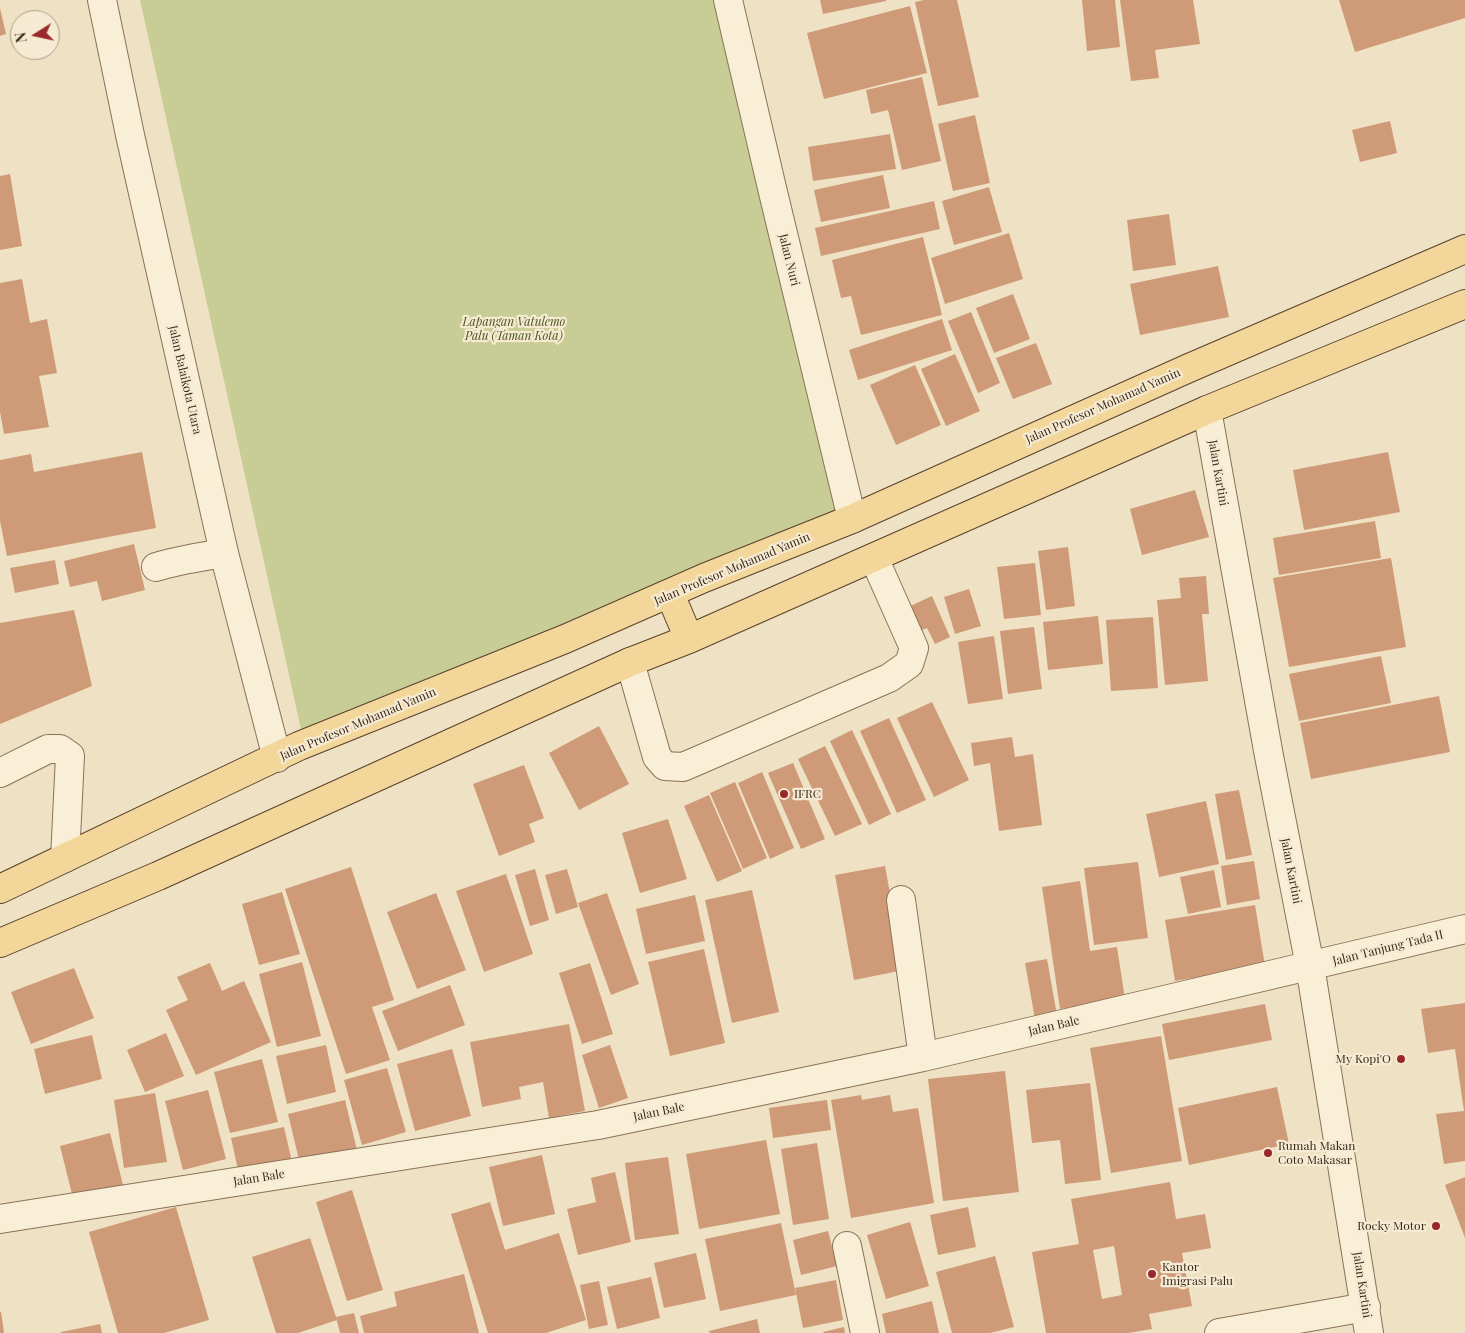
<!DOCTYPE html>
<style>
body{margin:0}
#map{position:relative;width:1465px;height:1333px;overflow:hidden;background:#efe1c3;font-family:"Playfair Display",serif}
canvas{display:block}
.north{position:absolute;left:10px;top:10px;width:50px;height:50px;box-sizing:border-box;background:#f6ebd2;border:1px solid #aa9e8a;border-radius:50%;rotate:260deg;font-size:14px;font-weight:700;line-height:20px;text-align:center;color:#392a1e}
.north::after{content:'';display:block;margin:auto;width:18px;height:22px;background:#9a282a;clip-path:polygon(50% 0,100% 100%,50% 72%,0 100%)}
</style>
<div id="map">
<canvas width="1465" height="1333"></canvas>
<div class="north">N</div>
</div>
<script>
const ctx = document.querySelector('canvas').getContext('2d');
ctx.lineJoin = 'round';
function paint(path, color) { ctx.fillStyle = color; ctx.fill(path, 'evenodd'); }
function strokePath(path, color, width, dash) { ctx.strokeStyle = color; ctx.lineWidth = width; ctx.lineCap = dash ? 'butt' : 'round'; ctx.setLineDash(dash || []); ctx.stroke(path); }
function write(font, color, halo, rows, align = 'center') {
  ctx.font = font + ' "Playfair Display",serif'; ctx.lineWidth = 4.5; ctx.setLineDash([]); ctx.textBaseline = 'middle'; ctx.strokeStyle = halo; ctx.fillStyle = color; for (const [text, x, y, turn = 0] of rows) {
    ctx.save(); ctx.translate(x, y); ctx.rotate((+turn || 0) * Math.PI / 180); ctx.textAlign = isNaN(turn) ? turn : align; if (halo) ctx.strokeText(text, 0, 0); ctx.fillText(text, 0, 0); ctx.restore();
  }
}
paint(new Path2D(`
 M140 0H740L858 507 302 734Z`), '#c8cd96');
paint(new Path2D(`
 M820 0H886V1L823 14Z
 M924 0H957L979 97 938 106 915 2Z
 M1082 0H1115L1120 47 1087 51Z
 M1120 0H1193L1200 44 1155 50 1159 78 1131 81Z
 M1339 0H1465V18L1355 52Z
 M910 6 927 73 824 99 807 33Z
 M0 8 6 34 0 36Z
 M922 77 941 161 902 170 888 110 871 114 866 90Z
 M975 115 990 183 953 191 938 124Z
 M1390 121 1397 153 1360 162 1352 130Z
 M890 134 896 169 813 181 808 147Z
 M10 174 22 246 0 250V176Z
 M883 175 890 208 821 222 814 190Z
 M989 187 1002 232 954 245 942 201Z
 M934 201 940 229 821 256 815 228Z
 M1169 214 1176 265 1133 271 1127 220Z
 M1009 233 1023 279 945 304 931 258Z
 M923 237 942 315 861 335 851 296 841 298 832 260Z
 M1218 266 1229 317 1140 335 1130 284Z
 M22 279 30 323 47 319 57 373 39 376 49 427 4 434 0 412V283Z
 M1013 294 1030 339 994 353 976 308Z
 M971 312 1000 383 978 393 948 321Z
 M942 319 952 350 858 380 849 350Z
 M1036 343 1052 384 1013 399 996 358Z
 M955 354 980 411 946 426 921 369Z
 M915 365 941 425 896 445 870 385Z
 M142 452 156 528 7 556 0 521V460L31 454 34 472Z
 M1388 452 1400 512 1304 530 1293 470Z
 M1195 490 1209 537 1142 555 1130 509Z
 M1375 521 1381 558 1279 575 1273 538Z
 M134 544 145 590 102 601 97 581 70 587 64 561Z
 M1068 547 1075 606 1046 610 1038 551Z
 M1391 558 1406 647 1289 667 1273 578Z
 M55 560 59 584 15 593 10 568Z
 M1035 563 1041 615 1004 619 997 567Z
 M1206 576 1209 614H1202L1208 681 1165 685 1157 600 1181 598 1179 578Z
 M969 589 981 626 955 634 944 597Z
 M932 596 950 637 935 644 927 628 917 632 906 608Z
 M74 610 92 686 0 724V623Z
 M1098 616 1103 664 1048 670 1043 622Z
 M1153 617 1158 688 1111 691 1106 620Z
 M1034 627 1042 689 1008 694 1000 631Z
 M994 636 1003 699 968 704 958 642Z
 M1381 656 1391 703 1299 721 1289 674Z
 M1439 696 1450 752 1311 779 1300 723Z
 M932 702 969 780 934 797 897 718Z
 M889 718 926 800 897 813 860 731Z
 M599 726 629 784 579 810 549 753Z
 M852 730 891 814 869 825 830 741Z
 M1012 737 1015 757 1033 754 1042 825 999 831 990 763 974 766 971 743Z
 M825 746 862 824 835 836 798 759Z
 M793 763 825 839 801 849 768 773Z
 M524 765 544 818 529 824 535 842 499 856 473 784Z
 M762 772 794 848 770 859 738 783Z
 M735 782 767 858 743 869 710 793Z
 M1239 790 1252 855 1226 860 1215 794Z
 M709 795 742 871 717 882 684 806Z
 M1206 801 1219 864 1159 877 1146 814Z
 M668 819 687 879 640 893 622 833Z
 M1254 861 1260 899 1227 905 1221 866Z
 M1138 862 1148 938 1094 945 1084 868Z
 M885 866 904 970 854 980 835 875Z
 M351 867 394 1000 372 1007 390 1060 346 1074 285 889Z
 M535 869 549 920 530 926 515 875Z
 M567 869 578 907 556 914 545 875Z
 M1214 870 1221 907 1188 914 1180 877Z
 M506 874 533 954 484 972 456 891Z
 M1080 881 1090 951 1117 947 1125 999 1060 1009 1042 887Z
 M752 890 779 1012 732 1023 705 900Z
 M282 892 300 954 259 965 242 904Z
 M436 893 466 970 417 989 387 912Z
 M607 893 639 984 611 995 578 903Z
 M695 895 705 941 646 954 636 909Z
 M1255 905 1265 966 1175 981 1165 920Z
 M704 949 725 1043 670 1056 648 962Z
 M1047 959 1057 1015 1035 1019 1025 963Z
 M302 962 321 1036 277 1047 259 974Z
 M210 963 222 991 244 981 271 1042 196 1075 166 1010 188 1000 177 977Z
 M590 963 613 1034 582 1044 559 973Z
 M74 968 94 1018 31 1044 11 992Z
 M450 985 465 1025 398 1051 382 1011Z
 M1465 1003V1161L1444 1164 1436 1114 1464 1111 1455 1049 1428 1053 1421 1009Z
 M1265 1004 1272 1040 1169 1060 1162 1024Z
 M569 1024 585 1111 549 1118 543 1082 519 1087 521 1099 482 1107 470 1042Z
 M166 1033 184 1076 145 1092 127 1050Z
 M92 1035 102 1079 45 1094 34 1049Z
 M1161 1036 1182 1161 1111 1173 1090 1048Z
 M326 1045 336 1092 287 1104 276 1056Z
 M610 1045 628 1098 599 1108 582 1055Z
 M452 1049 471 1116 415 1131 397 1064Z
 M262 1059 278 1122 230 1133 214 1072Z
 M387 1068 406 1132 362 1145 344 1080Z
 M1005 1071 1019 1192 943 1201 928 1079Z
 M1090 1083 1101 1180 1065 1184 1060 1140 1032 1143 1026 1090Z
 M1277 1087 1289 1144 1189 1165 1178 1108Z
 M208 1090 226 1159 183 1170 165 1101Z
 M155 1093 167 1162 124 1168 114 1100Z
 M861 1095 862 1100 890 1095 893 1112 918 1108 934 1203 851 1218 831 1100Z
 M345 1100 357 1150 300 1164 288 1114Z
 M827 1100 831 1130 773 1138 769 1108Z
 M284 1127 292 1162 239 1174 231 1138Z
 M110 1133 123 1185 73 1198 60 1146Z
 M766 1140 780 1214 699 1229 686 1154Z
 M817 1143 829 1219 793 1225 781 1149Z
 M542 1155 555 1214 503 1226 489 1167Z
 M668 1157 679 1234 635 1240 625 1163Z
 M615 1172 631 1242 578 1255 567 1209 596 1202 591 1178Z
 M1465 1177V1238L1445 1185Z
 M1170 1182 1176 1219 1205 1214 1211 1248 1182 1253 1192 1306 1149 1314 1152 1329 1128 1333H1046L1032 1252 1079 1244 1071 1199ZM1114 1246 1122 1295 1102 1299 1093 1250Z
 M352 1190 383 1290 347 1301 316 1202Z
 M490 1202 505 1250 559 1233 586 1320 546 1333H488L451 1214Z
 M176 1207 209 1320 164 1333H118L89 1232Z
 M968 1207 976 1247 938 1255 930 1215Z
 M910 1222 929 1286 886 1299 867 1235Z
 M781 1223 796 1295 720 1311 705 1239Z
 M828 1231 837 1266 801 1275 793 1240Z
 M310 1238 337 1320 298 1333H276L252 1257Z
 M696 1253 706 1299 664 1308 654 1263Z
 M995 1256 1014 1327 990 1333H952L936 1272Z
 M464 1274 479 1333H364L360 1316 397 1306 394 1292Z
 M651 1277 660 1318 617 1329 607 1287Z
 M836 1280 843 1320 803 1328 795 1288Z
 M599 1281 608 1325 589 1329 580 1285Z
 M932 1301 939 1333H886L882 1314Z
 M0 1312H1L4 1332 3 1333H0Z
 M354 1313 359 1333H340L336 1317Z
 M757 1319 760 1333H710L709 1331Z
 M100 1324 102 1333H61V1332Z
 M844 1327 845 1333H824L823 1332Z`), '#ce9a78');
const minor = new Path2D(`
 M102 0 130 135 224 553 277 758
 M728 0 772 188 852 519
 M1207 410 1269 756 1310 966 1369 1333
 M156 567C178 560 201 557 224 553
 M630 662 657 757 665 766 683 767 889 678 909 664 914 648 874 558
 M0 773 48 749H60L70 756 65 858
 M901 900 923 1057
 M0 1219 598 1125 923 1057 1465 929
 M847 1246 865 1333
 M1219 1333 1366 1307`);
const major = new Path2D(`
 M670 594 689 639
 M0 889 299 746 565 639 704 578 852 519 1189 368 1465 249
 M0 943 158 876 630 662 689 639 1207 410 1465 304`);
strokePath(minor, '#897259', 30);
strokePath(major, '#57402d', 30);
strokePath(minor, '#f9eed6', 28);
strokePath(major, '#f3d69a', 28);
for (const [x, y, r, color] of [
 [784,794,5,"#9a282a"],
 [1401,1059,5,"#9a282a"],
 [1268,1153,5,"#9a282a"],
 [1436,1226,5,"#9a282a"],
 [1152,1274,5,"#9a282a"]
]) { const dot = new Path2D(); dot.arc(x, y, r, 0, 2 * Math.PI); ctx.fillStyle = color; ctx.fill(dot); strokePath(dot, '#f6ebd2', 2); }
write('12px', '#392a1e', '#f6ebd2', [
 ["Jalan Nuri",789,260,76],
 ["Jalan Balaikota Utara",185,380,77],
 ["Jalan Profesor Mohamad Yamin",1103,406,-24],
 ["Jalan Kartini",1218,473,80],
 ["Jalan Profesor Mohamad Yamin",732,569,-23],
 ["Jalan Profesor Mohamad Yamin",358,724,-23],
 ["Jalan Kartini",1291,871,79],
 ["Jalan Tanjung Tada II",1388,948,-14],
 ["Jalan Bale",1054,1026,-13],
 ["Jalan Bale",659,1112,-12],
 ["Jalan Bale",259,1178,-9],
 ["Jalan Kartini",1362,1285,81]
]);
write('italic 12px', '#4a5624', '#f6ebd2', [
 ["Lapangan Vatulemo",514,322],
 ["Palu (Taman Kota)",514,336]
]);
write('12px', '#392a1e', '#f6ebd2', [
 ["IFRC",794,794],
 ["My Kopi'O",1391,1059,"right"],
 ["Rumah Makan",1278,1146],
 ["Coto Makasar",1278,1160],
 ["Rocky Motor",1426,1226,"right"],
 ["Kantor",1162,1267],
 ["Imigrasi Palu",1162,1281]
], 'left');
</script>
